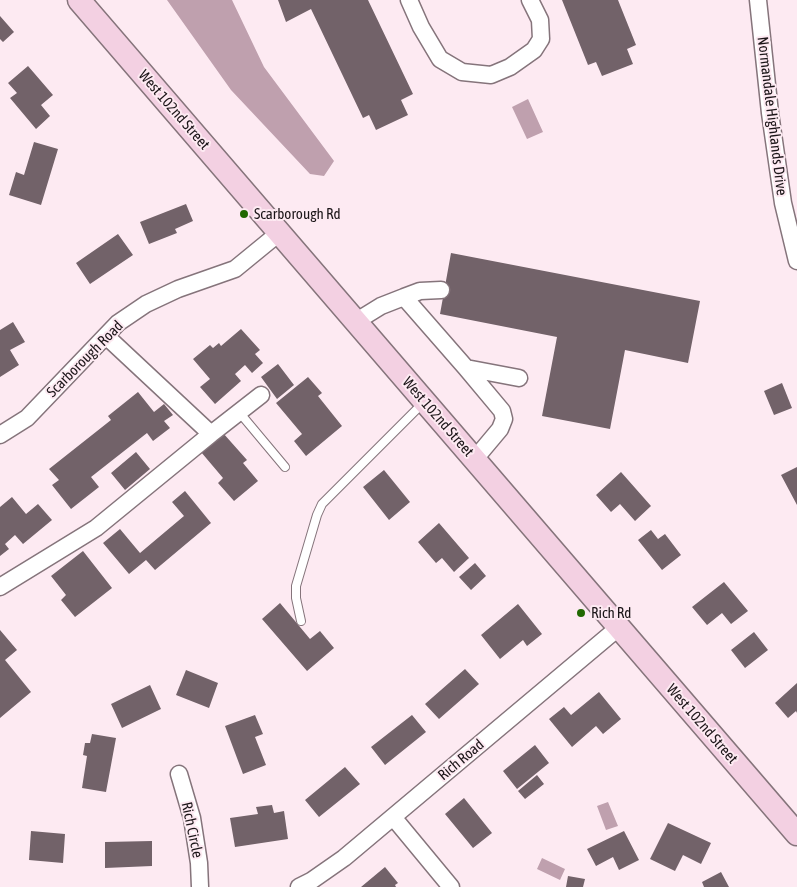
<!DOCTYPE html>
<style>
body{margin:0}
canvas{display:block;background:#fdeaf2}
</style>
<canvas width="797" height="887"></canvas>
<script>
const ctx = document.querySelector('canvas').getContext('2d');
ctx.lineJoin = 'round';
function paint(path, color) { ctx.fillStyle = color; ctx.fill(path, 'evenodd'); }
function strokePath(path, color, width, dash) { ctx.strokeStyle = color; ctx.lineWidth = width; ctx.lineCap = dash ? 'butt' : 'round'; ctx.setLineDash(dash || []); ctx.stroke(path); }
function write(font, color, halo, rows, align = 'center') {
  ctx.font = font + ' "Asap Condensed",sans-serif'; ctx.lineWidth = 4; ctx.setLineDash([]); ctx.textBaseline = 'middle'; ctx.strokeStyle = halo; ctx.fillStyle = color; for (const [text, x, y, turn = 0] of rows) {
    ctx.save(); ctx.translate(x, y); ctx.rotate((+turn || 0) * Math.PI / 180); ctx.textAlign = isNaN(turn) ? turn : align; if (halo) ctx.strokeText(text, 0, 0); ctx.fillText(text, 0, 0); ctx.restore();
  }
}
paint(new Path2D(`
 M167 0H232L264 67 334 161 324 176 310 174 231 90Z
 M528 99 543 132 527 139 512 107Z
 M608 802 618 826 606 830 597 806Z
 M542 858 565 869 560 880 537 869Z`), '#bfa0ae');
paint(new Path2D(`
 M278 0H368L413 94 401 100 408 115 376 130 369 115 363 118 311 9 286 22Z
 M562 0H618L636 45 627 49 633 64 602 76 596 62 588 65Z
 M0 16 14 32 3 42 0 39Z
 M28 66 53 95 41 105 50 116 36 129 10 98 17 93 8 83Z
 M34 142 58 149 41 205 9 195 16 172 24 175Z
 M186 204 193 221 175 229 177 233 149 244 140 222Z
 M118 234 133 255 90 284 76 263Z
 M451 253 700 301 688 363 625 350 610 429 542 416 557 337 440 314Z
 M13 322 25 342 10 350 19 365 0 377V330Z
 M241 329 260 350 255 354 263 363 252 373 245 365 235 374 241 381 215 404 200 387 210 379 193 359 210 345 213 348 219 343 221 346Z
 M278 364 294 385 277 399 261 377Z
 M308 377 322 393 318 396 342 426 306 456 294 441 302 434 276 403Z
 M782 383 792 408 774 415 764 391Z
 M138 392 154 412 164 404 173 415 164 421 170 428 153 441 147 433 91 477 99 487 71 509 52 485 59 480 49 469 111 420 108 416Z
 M223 433 247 460 243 463 258 481 234 501 218 483 223 478 201 452Z
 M136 452 150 469 125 490 111 473Z
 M797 467V505L781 475Z
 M384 470 410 502 389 520 363 487Z
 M621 472 651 506 635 521 620 504 611 512 596 495Z
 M185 491 211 523 155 570 146 560 129 574 103 543 120 529 140 553 184 516 172 502Z
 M12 497 26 514 38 504 52 520 23 544 15 535 5 544 9 549 0 556V507Z
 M439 523 469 558 454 572 442 558 436 563 418 542Z
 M651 530 658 539 665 534 681 555 662 570 638 540Z
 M83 551 112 588 75 617 61 600 66 595 51 576Z
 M475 563 486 576 471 590 459 577Z
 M724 582 748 611 731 624 722 613 707 625 692 607Z
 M280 603 310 639 320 631 334 648 307 671 262 619Z
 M518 604 542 634 527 646 523 640 500 659 481 635Z
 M0 630 17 650 5 660 31 692 0 718Z
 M754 632 768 650 745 668 731 650Z
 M465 669 479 684 439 719 425 704Z
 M186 670 218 683 209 708 176 695Z
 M797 683V713L796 711 788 718 775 703Z
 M150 685 161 709 122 728 111 704Z
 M599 692 621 719 603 734 596 726 572 747 549 719 564 707 571 715Z
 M255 715 263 734 255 737 266 765 243 774 225 726Z
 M412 715 426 732 385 765 371 747Z
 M92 734 116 738 106 792 82 788 87 756 83 755 85 743H90Z
 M535 745 549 763 517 789 503 771Z
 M345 767 360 784 319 817 305 800Z
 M537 775 544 784 525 799 518 791Z
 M464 798 492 833 473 848 445 814Z
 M272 805 274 813 284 811 288 839 235 847 230 818 258 814 256 807Z
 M668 823 711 843 701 864 683 855 675 871 650 859Z
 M31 831 65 834 63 863 29 860Z
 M624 831 639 860 619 870 613 857 596 866 587 849Z
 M152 841V866L105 868V842Z
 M385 867 398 883 395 885 396 887H361Z
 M721 872 729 887H704L702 882Z
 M568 876 585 879 583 887H566Z`), '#726269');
const lane = new Path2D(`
 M239 412 285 467
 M301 621 296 598V586L317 515 322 504 423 403`);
const street = new Path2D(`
 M409 0 421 27 440 59 462 72 491 75 510 67 534 50 541 39 540 20 530 0
 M758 0 770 113 783 203 797 261
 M404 297 420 291 441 290
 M355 322 381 306 404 297 466 368 502 411 504 419 500 429 474 460
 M466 368 519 378
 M211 434 261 395
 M0 435 27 418 118 323 146 304 178 289 235 269 279 233
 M0 587 96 528 211 434 106 336
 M179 774 192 818 199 863 200 887
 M393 817 451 887
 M299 887 311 881 344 858 618 628`);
const secondary = new Path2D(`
 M79 0 797 834`);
strokePath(lane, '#85747b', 10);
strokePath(street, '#85747b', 19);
strokePath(secondary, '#85747b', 25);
strokePath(lane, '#fff', 8);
strokePath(street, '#fff', 16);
strokePath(secondary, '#f3d0e2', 22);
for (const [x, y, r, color] of [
 [244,214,5,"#216801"],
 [581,613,5,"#216801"]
]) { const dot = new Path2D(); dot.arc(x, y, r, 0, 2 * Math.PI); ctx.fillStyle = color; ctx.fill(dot); strokePath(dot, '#fdeaf2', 2); }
write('15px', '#1b1518', '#fdeaf2', [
 ["West 102nd Street",174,110,49],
 ["Normandale Highlands Drive",772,116,83],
 ["Scarborough Road",85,359,-45],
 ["West 102nd Street",438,417,49],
 ["West 102nd Street",702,724,49],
 ["Rich Road",461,760,-40],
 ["Rich Circle",192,830,78]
]);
write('15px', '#1b1518', '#fdeaf2', [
 ["Scarborough Rd",254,214],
 ["Rich Rd",591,613]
], 'left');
</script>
